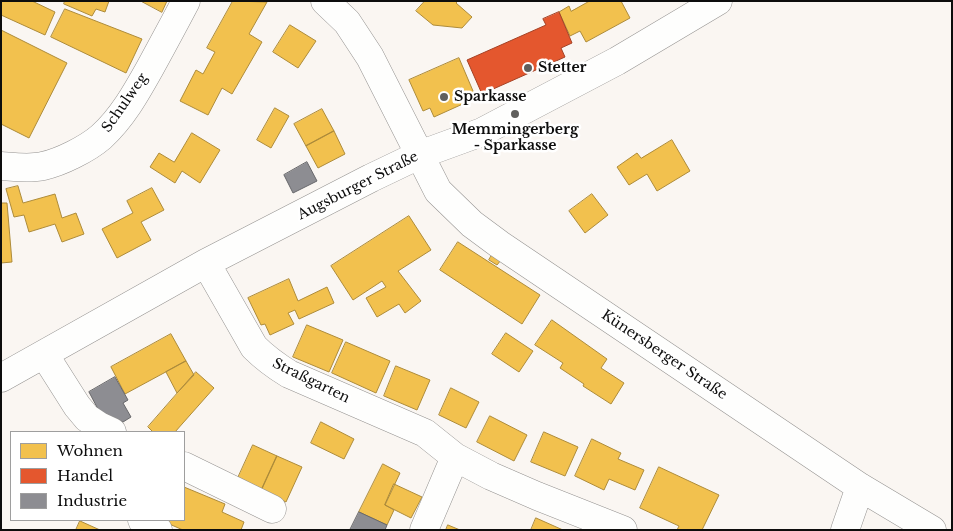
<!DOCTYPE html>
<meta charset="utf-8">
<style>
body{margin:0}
#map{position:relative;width:953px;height:531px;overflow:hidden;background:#faf6f2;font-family:"Libre Baskerville",serif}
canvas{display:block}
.frame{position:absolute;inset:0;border:2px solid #0d0d0d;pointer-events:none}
.legend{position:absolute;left:10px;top:431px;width:175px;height:90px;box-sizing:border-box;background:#fff;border:1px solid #9e9e9e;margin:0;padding:6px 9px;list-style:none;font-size:15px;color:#0d0d0d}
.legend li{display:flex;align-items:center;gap:10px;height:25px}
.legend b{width:25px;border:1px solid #9e9e9e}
</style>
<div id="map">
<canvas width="953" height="531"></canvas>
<div class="frame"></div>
<ul class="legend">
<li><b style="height:14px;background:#f2c14e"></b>Wohnen</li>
<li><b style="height:14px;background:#e4572e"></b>Handel</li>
<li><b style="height:14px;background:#8d8d92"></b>Industrie</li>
</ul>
</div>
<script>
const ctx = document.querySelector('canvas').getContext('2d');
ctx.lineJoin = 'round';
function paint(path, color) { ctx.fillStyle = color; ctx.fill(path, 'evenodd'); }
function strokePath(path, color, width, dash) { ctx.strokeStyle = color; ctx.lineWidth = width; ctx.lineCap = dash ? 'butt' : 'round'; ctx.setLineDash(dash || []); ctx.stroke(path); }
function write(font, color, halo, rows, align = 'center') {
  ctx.font = font + ' "Libre Baskerville",serif'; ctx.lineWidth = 5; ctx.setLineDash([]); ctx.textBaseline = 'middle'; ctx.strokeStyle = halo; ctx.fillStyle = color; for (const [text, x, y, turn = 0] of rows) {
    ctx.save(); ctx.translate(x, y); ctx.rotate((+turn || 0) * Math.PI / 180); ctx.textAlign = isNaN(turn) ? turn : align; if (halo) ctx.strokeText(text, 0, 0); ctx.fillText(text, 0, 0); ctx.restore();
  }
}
const homes = new Path2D(`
 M1 1H32L55 12 45 35 1 15Z
 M65 1H109L105 12 96 9 92 16 64 4Z
 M141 1H167L162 12Z
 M233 1 267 2 249 34 262 42 232 94 222 88 208 115 180 101 196 70 203 74 215 52 207 48Z
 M425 1H458L456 3 472 17 462 28 433 25 416 11Z
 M590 1H621L630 18 586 42 580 31 570 36 559 12 569 6 571 11Z
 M65 9 142 39 126 73 51 37Z
 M290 25 316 41 298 68 273 52Z
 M1 30 67 63 29 138 1 124Z
 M459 58 476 98 434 117 430 108 423 111 409 80Z
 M275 108 289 116 271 148 257 140Z
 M322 109 334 131 306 146 294 124Z
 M334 131 345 154 318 168 306 146Z
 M192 133 220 150 200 183 182 171 175 183 150 167 159 153 174 162Z
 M672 140 690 171 657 191 647 174 629 185 617 167 637 153 641 158Z
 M18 186 23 203 55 194 62 218 76 213 84 234 62 242 55 224 29 232 24 215 14 217 6 189Z
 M152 188 164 210 141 222 151 240 117 258 102 229 133 213 127 201Z
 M592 194 608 215 585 233 569 211Z
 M1 203H7L12 262 1 263Z
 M409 216 431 250 398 271 421 301 405 313 399 304 377 317 366 298 386 287 382 281 353 300 331 266Z
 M458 242 540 295 522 324 440 270Z
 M492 255 501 260 497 265 489 260Z
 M289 279 298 301 327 287 334 303 299 319 295 310 288 313 294 324 270 335 265 324 261 325 248 298Z
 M552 320 607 359 601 368 624 383 611 404 583 386 584 384 560 368 563 363 535 345Z
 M307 325 343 340 329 372 293 357Z
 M506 333 533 351 519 372 492 354Z
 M171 334 186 361 125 394 111 367Z
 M346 342 390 361 376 393 332 373Z
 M186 361 194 375 177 393 166 372Z
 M396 366 430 380 417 410 384 396Z
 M196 372 214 388 175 432H153L148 427Z
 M451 388 479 402 466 428 439 415Z
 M490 416 527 435 514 461 477 442Z
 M321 422 354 439 344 459 311 443Z
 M544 432 578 447 565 476 531 462Z
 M592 439 621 453 618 459 644 470 635 490 609 479 604 490 575 476Z
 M253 445 277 456 261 491 237 480Z
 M277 456 302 467 286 502 261 491Z
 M383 464 400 473 385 505 394 510 387 525 359 512Z
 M659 467 719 495 702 530H677L679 526 640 508Z
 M394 484 422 497 411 518 385 505Z
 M184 487 225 504 222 512 244 522 241 530H183L167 523 169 520H184Z
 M536 518 563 530H531Z
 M80 521 100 530H76Z
 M448 525 460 530H446Z`);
paint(homes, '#f2c14e');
strokePath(homes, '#ad8b3a', 1);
const shops = new Path2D(`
 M559 12 572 43 561 48 565 57 482 94 467 60 546 25 543 19Z`);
paint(shops, '#e4572e');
strokePath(shops, '#a44124', 1);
const industry = new Path2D(`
 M307 162 317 181 293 193 284 175Z
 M115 377 128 400 123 403 131 417 123 422 99 411 89 392Z
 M359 512 387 525 385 530H350Z`);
paint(industry, '#8d8d92');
strokePath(industry, '#67676a', 1);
const minor = new Path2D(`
 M325 1 347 22 370 57 438 191 472 224 499 244 860 487 932 530
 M1 166C15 167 30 169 43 166 61 162 87 149 101 137 122 118 136 93 150 68 162 46 174 24 186 1
 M206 263 254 347C265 358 276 366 289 374L425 433 455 457 491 476 537 496 623 530
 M44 354 77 406 87 418 99 426 112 432
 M1 378 206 263 371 178 419 155 482 132 617 61 718 1
 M184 466 272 509
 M142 520 158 530
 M424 530 455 457
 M845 530 860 487`);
strokePath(minor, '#949290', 29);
strokePath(minor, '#fefefd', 28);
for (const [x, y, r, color] of [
 [528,68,5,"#605f5d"],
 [444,97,5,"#605f5d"],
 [515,114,5,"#605f5d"]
]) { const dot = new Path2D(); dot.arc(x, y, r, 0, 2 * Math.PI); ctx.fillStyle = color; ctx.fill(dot); strokePath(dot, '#fff', 2); }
write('bold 14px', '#0d0d0d', '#fff', [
 ["Stetter",538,68],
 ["Sparkasse",454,97],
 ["Memmingerberg",515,130,"center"],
 ["- Sparkasse",515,146,"center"]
], 'left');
write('14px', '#0d0d0d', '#fff', [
 ["Schulweg",125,103,-55],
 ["Augsburger Straße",358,186,-27],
 ["Künersberger Straße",664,355,34],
 ["Straßgarten",311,381,26]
]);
</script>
